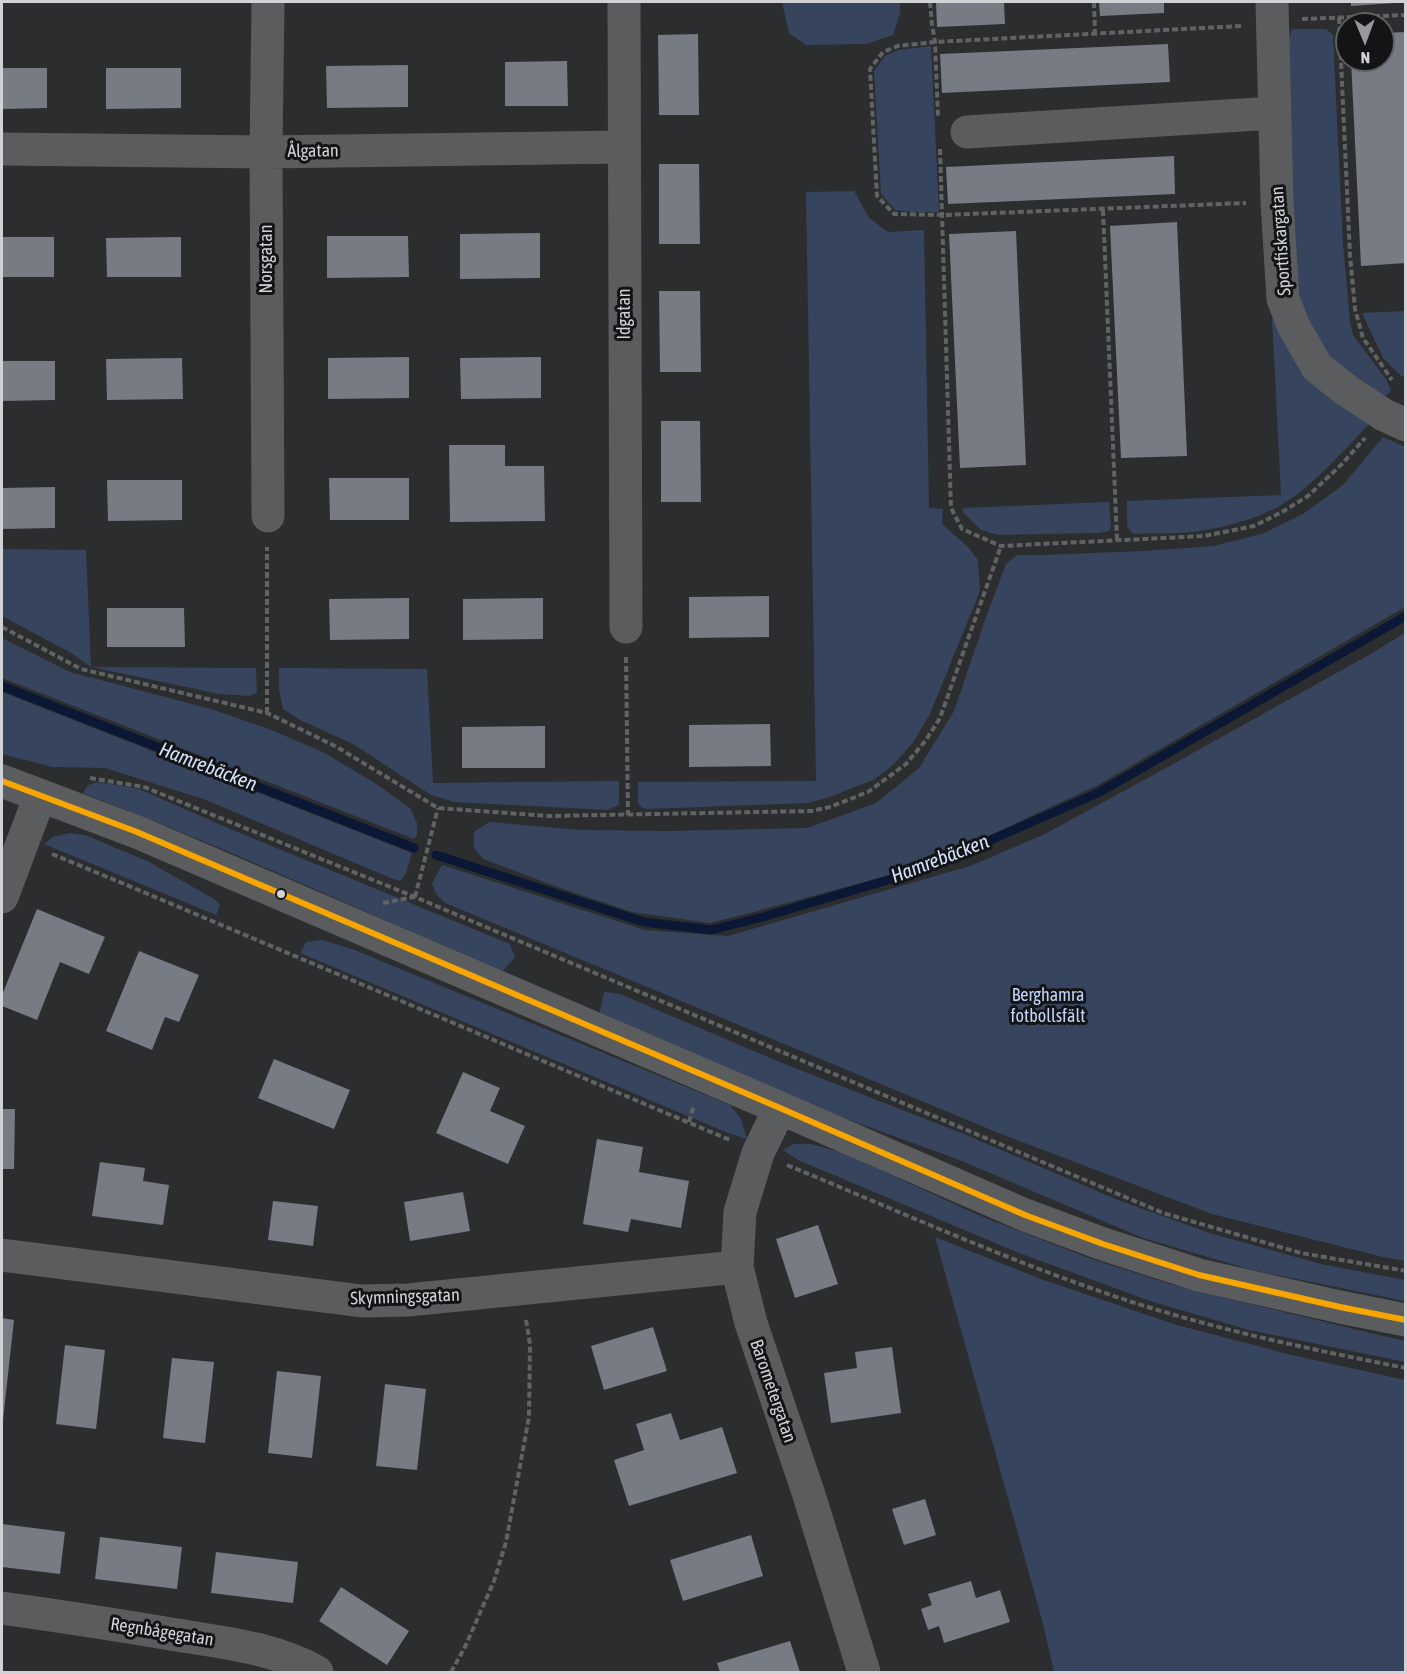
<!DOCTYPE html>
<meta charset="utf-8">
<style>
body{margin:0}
#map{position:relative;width:1407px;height:1674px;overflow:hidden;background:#2b2d2f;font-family:"Asap Condensed",sans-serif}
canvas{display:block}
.frame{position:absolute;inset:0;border:3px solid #d1d2d5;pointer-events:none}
.north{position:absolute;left:1335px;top:12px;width:60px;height:60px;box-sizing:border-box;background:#131416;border:2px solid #5f6062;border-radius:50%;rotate:179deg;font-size:16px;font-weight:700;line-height:24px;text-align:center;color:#d1d2d5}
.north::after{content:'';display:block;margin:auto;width:21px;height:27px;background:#97989b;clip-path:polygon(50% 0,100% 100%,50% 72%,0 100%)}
</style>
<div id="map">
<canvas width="1407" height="1674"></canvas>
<div class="frame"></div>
<div class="north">N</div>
</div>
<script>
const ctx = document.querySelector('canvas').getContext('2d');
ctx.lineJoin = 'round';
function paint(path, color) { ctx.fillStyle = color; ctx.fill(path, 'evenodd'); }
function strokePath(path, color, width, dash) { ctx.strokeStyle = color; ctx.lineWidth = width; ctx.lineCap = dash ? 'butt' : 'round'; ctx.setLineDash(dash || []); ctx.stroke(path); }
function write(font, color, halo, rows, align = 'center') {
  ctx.font = font + ' "Asap Condensed",sans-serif'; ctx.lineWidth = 6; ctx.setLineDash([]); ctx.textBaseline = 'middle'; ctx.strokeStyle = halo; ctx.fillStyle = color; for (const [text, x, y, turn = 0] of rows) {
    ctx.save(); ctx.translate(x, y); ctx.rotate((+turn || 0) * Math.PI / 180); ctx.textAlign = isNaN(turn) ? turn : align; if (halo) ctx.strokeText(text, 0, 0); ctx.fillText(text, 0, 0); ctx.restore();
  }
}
paint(new Path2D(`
 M782 2H900V13L893 35 866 44 806 45 789 33Z
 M1292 29H1326L1333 35 1343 244 1350 321 1353 335 1386 379 1391 390 1386 396 1377 394 1318 351 1298 300 1294 246 1287 45Z
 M931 46 939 212H912L895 210 881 194 874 71 885 56 898 50Z
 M854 191 869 218 888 232 924 230 929 508 943 509 942 524 968 547 978 560 980 591 930 714 912 744 893 765 873 780 827 798 808 803 646 809 641 807 638 803V782L816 781 806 192Z
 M1405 311V375L1402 377 1383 358 1362 313Z
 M1272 318 1287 337 1369 418 1368 425C1344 451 1320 477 1292 498 1264 518 1227 527 1193 532 1173 534 1153 533 1133 534L1127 526V501L1281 495Z
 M1383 437 1405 447V607L1098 785 924 866 746 914 709 923 632 912 563 889 483 859 474 848V832L489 822 582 830 668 831 807 828 876 803 919 768 954 711 986 617 1006 564 1017 555H1043L1143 551 1213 546 1262 534 1303 514 1343 485Z
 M1109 502 1111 526 1109 531 1098 533 998 535 981 530 964 513 962 508Z
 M2 549 86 550 91 667 256 668 257 693 249 696 219 694 91 667 71 653 2 616Z
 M1405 633V1261L1383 1257 1212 1214 1001 1134 445 903 436 894 432 884 442 865 645 930 728 936 970 866 1045 834 1155 774 1367 656Z
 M2 638 70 672 211 709 269 729 323 752 378 785 411 809 417 823V835L414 839 2 678Z
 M279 668 427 669 433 783 619 781V805L607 810 454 802 431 795 353 744 300 720 283 709 279 689Z
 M2 692 412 853 406 873 401 881 393 879 206 800 105 768 52 767 2 754Z
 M99 782 139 789 228 828 510 944 515 957 502 972C363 911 225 847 83 793L88 785Z
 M69 833 85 835 147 861 216 900 220 906 216 915 44 844 53 837Z
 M322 940 352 949 730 1105 741 1119 747 1139 728 1133 300 953 306 942Z
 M604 992 620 994 782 1063 964 1134 1118 1200 1210 1233 1321 1264 1405 1280V1301L1252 1270 1143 1238 957 1159 844 1118 599 1015Z
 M793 1144H811L841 1152 983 1217 1089 1258 1173 1285 1354 1329 1405 1341V1362L1249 1330 1150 1301 1019 1253 798 1160 783 1150Z
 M935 1237 1041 1279 1177 1325 1292 1355 1405 1380V1672H1054L1042 1620Z`), '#37445e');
strokePath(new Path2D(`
 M2 686 414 848
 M436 855 644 922 711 930 763 917 925 869 1100 792 1406 616`), '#0b1835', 9);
paint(new Path2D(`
 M936 2H1004L1005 24 937 27Z
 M1099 2H1164V13L1100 16Z
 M1351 2H1396V3L1351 6Z
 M1406 32V263L1361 266 1351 60H1383V33Z
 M698 34 699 115H659L658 35Z
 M1168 44 1170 82 942 93 940 54Z
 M567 61 568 106H505V62Z
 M408 65V107L327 108 326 66Z
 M2 68H47V108L2 109Z
 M106 68H181V108L106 109Z
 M1174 156 1175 194 948 204 946 167Z
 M659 164H699L700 244H659Z
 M1177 222 1187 456 1121 458 1110 226Z
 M1016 231 1026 465 960 468 949 234Z
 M540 233V278L460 279V234Z
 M327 236H408L409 277 327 278Z
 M2 237H54V277H2Z
 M181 237V277H107L106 238Z
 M659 291H700L701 372H660Z
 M409 357V398L328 399V358Z
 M541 357V398L461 399 460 358Z
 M182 358 183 399 107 400 106 359Z
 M2 361H55V400L2 401Z
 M661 421H700L701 502H661Z
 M449 445H505V466H544L545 521 450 522Z
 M329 478H409V520H330Z
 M107 480H182V520L108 521Z
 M55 487V528L2 529V488Z
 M769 596V637L689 638V597Z
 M409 598V639L330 640 329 599Z
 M543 598V639L463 640V599Z
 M107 608H184L185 647H107Z
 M770 724 771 766 689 767V725Z
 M545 726V768H462V727Z
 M37 909 105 937 89 974 60 962 37 1020 2 1006V995Z
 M139 951 199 975 179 1022 165 1017 152 1050 106 1031Z
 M274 1059 350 1090 334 1129 258 1098Z
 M463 1072 500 1088 490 1111 525 1126 508 1164 436 1133Z
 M2 1109H15L14 1169H2Z
 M597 1139 643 1147 639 1172 689 1181 681 1228 631 1219 628 1232 583 1224Z
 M100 1162 145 1168 143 1181 169 1185 163 1225 92 1216Z
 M463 1192 470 1231 410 1241 404 1202Z
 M273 1201 318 1206 313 1246 268 1240Z
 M818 1225 838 1284 795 1298 776 1239Z
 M2 1318 14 1320 3 1420H2Z
 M653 1327 667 1371 604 1390 591 1346Z
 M65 1345 105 1350 96 1429 56 1424Z
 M892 1347 901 1413 831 1423 824 1373 857 1368 855 1352Z
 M172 1358 214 1362 205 1443 163 1438Z
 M277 1371 321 1376 312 1458 268 1453Z
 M385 1384 426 1389 417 1470 376 1466Z
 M671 1413 680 1440 722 1427 737 1473 629 1506 614 1460 644 1450 636 1424Z
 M925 1499 936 1535 904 1545 892 1509Z
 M2 1524 65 1532 60 1574 2 1567Z
 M751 1535 763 1576 683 1601 670 1560Z
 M100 1537 182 1547 177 1589 95 1579Z
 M216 1552 298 1562 293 1603 211 1593Z
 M971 1581 976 1598 1000 1590 1010 1622 944 1643 939 1626 928 1630 921 1609 932 1605 928 1594Z
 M341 1587 409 1631 387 1665 319 1621Z
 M790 1641 800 1672H720L717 1663Z`), '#767b84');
strokePath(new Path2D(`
 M930 2 932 24 935 42 938 117
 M1094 2 1095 34
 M1339 18 1350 255 1355 309 1363 338 1392 380
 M1302 19 1406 15
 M1241 26 935 42 898 46 883 52 870 69 877 196 894 214 943 215 1246 203
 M940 149 951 508 962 529 1001 546 1204 536 1254 526 1282 512 1308 496 1343 463 1365 438
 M1103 210 1117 540
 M2 627 81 669 267 713 335 746 438 808 549 816 812 811 830 807 868 792 906 764 926 740 940 718 1001 546
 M626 657 628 815
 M267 713V547
 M90 778 144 787 415 897 1163 1213 1301 1253 1406 1271
 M52 854 141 891 730 1140
 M415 897 438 808
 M383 903 414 897
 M689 1122 694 1105
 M787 1165C901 1212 1015 1264 1132 1302 1222 1331 1314 1350 1406 1368
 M451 1672 465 1647 494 1581 506 1542 529 1417 530 1344 526 1320`), '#616263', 4, [6, 3]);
strokePath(new Path2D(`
 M624 2 626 627
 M1272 2 1277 202 1283 299 1294 327 1317 367 1346 390 1384 415 1406 425
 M967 132 1274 113
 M2 149 266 152 624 147
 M268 516 266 152 268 2
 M2 781 137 832 780 1108 1025 1215 1103 1244 1199 1275 1340 1307 1406 1320
 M2 897 40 796
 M780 1108 758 1153 740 1212 737 1267 751 1323 808 1492 864 1672
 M2 1255 362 1301 408 1300 737 1267
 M2 1608C60 1616 119 1625 177 1635 225 1643 275 1648 317 1672`), '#5b5c5d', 33);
strokePath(new Path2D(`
 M2 781 137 832 780 1108 1025 1215 1103 1244 1199 1275 1340 1307 1406 1320`), '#f7a600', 6);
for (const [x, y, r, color] of [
 [281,894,5,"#d1d2d5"]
]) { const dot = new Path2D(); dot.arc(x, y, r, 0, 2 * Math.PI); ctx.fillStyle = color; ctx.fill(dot); strokePath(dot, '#131416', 2); }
write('18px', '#d1d2d5', '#131416', [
 ["Ålgatan",313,151,-1],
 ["Sportfiskargatan",1281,241,-94],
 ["Norsgatan",266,259,-90],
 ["Idgatan",624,314,-90],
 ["Skymningsgatan",405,1297,-2],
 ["Barometergatan",773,1391,71],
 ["Regnbågegatan",162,1632,9]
]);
write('18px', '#c2d6fc', '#131416', [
 ["Berghamra",1048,995],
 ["fotbollsfält",1048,1016]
]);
write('italic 20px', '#d5e3fc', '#131416', [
 ["Hamrebäcken",208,767,21],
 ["Hamrebäcken",940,859,-21]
]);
</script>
